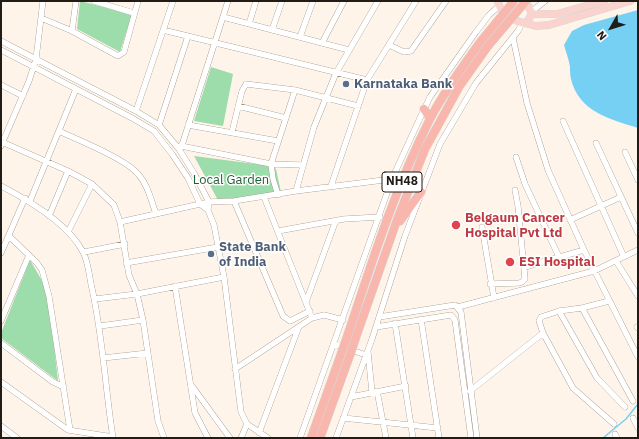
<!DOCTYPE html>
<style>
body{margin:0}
#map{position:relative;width:639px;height:439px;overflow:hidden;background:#fef4ea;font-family:"IBM Plex Sans",sans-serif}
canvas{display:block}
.frame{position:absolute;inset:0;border:2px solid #211c15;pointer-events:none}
.north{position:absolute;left:591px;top:8px;width:40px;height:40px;-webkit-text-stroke:3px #fff;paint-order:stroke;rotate:231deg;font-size:11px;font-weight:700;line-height:16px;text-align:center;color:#211c15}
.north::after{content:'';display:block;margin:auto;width:14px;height:18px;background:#211c15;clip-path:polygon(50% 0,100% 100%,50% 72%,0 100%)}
</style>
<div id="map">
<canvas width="639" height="439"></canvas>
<div class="frame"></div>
<div class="north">N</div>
</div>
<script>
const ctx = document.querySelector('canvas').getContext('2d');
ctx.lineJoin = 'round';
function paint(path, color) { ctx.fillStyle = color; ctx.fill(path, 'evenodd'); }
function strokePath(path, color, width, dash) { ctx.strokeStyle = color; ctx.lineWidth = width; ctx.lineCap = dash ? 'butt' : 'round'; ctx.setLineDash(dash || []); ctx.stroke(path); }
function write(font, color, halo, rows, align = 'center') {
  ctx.font = font + ' "IBM Plex Sans",sans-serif'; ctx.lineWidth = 3; ctx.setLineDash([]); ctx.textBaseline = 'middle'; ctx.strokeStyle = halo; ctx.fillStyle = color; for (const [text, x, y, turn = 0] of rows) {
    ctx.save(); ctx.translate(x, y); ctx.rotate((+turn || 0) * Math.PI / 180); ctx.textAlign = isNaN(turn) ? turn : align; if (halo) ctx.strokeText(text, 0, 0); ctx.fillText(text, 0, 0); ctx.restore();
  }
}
paint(new Path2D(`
 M80 1 132 14 120 52 77 29Z
 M211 67 233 74 223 126 194 121Z
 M194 156 271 166 276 169 281 192 219 202Z
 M30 260 48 291 58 381 1 338V333Z`), '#9ddcab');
paint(new Path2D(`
 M638 10V128C610 119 579 112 571 79 570 75 570 71 570 67 569 60 566 52 564 45L572 31 584 25Z`), '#76d0f4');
strokePath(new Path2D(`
 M603 438 626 419 638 404`), '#76d0f4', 1.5);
const minor = new Path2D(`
 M94 1 134 13
 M344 1 322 43 349 50
 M532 11 545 1
 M223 17 322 43
 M41 18 72 31 118 56 124 52 138 1
 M249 24 256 1
 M163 30 367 80 416 1
 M272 30 282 1
 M72 31 76 1
 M300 37 313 1
 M513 38 527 103 548 170 584 250 638 357
 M1 41 136 111 159 125 179 149 195 175 209 202 208 210
 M389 45 404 52 411 51 446 1
 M1 50 132 118 154 131 172 154 188 178 200 204 208 210 214 225 224 277 241 412 247 424 268 438
 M1 85 23 96
 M295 90 271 164 302 165
 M238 106 286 118
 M136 111 173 1
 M563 121 624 257
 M159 125 188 36
 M188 125 278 141
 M59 131C78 140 126 159 138 174 148 185 151 200 156 214
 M232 132 242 91 246 84 295 90 358 106
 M2 142 68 171 92 184 114 205 120 222 129 275 137 294 143 320 158 421 164 438
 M596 143 638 233
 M1 146 29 81 36 59 43 1
 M181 146 271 164 273 179 278 195
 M179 149 183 142 228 1
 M625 152 638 180
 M516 157 525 184 559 257
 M1 186C28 200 68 223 83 252 88 261 89 274 91 284 103 335 105 387 113 438
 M331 186 367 80
 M296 191 314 127 336 73 378 1
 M264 197 312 318
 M30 201 76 89
 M234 201 283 316 290 321 310 311
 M49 216 68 171
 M570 220 621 197
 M120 222 209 202 234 201 296 191 392 179
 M482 227 494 298
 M278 231 344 219 380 217
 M68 232 92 184
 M9 236 37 263 42 270 49 296 70 430
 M84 252 125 244
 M1 253 25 198
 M616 261 638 296
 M126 263 218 247
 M525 267 584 250
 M490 284 519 283 522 282 525 279 518 206 515 190
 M175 286 195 413 208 438
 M95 299 137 294 224 277
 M609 301 582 308 559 311 541 317 539 321 543 333 573 388 614 424
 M306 302 336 220
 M458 307 594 271 638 250
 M582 308 633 401
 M559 311 597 378 625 407
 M379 317 455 305 461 312 477 438
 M421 319 439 438
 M1 321 29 255
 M395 323 413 438
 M100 326 143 320
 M376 327 451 315 455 320 471 438
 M637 327 638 328
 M1 343 53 382 64 387
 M334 344 366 355
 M368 352 372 392
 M103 358 148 353
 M235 369 312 318 324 315 343 320
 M1 382 68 430 113 437
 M192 386 230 438
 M377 391 386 438
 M470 391 543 333
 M351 397 406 386
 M343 418 438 428
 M633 418 638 428
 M1 426 17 438
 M259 433 298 329
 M615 434 617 438
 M241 438 247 424
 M300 438 392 179 420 118 430 97 476 32 489 15 499 6
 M336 438 372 339 405 236 440 144 476 83 518 31 522 23`);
const major = new Path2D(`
 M498 1C499 12 512 19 522 23L527 22 532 14 526 1
 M532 14H557L604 1
 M525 23 536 26 549 25 630 1`);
const highway = new Path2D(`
 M424 109 430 118
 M400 221 421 192
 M348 334C372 262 395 188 430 119 444 92 463 66 481 41
 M356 337 397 220 425 149 459 87 488 46
 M311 438 341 354
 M320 438 350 355`);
strokePath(minor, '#908272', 6);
strokePath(major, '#d7d6d5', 8);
strokePath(highway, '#d7d6d5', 9);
strokePath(minor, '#fff', 5.5);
strokePath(major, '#fbd3ce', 7);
strokePath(highway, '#f9b6ad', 8);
const highwayBridge = new Path2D(`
 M481 41 514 1
 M488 46 526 1
 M341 354 348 334
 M350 355 356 337`);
strokePath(highwayBridge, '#d7d6d5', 9, []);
strokePath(highwayBridge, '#f9b6ad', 8);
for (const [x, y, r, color] of [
 [346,84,4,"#5c6f8a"],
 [456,225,5,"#e0444e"],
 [211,254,4,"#5c6f8a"],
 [510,262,5,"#e0444e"]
]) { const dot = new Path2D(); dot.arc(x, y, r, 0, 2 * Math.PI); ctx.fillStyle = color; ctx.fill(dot); strokePath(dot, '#fff', 1.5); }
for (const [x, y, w] of [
 [402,182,40]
]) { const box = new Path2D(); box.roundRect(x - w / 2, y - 10, w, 20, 3); ctx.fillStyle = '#fff'; ctx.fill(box); strokePath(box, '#211c15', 1); }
write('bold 12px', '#211c15', null, [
 ["NH48",402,182]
]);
write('bold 13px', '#4e5e75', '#fff', [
 ["Karnataka Bank",354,84],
 ["State Bank",219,247],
 ["of India",219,262]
], 'left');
write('13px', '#225e34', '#fff', [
 ["Local Garden",231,180]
]);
write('bold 13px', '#be3a42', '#fff', [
 ["Belgaum Cancer",465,218],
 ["Hospital Pvt Ltd",465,233],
 ["ESI Hospital",519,262]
], 'left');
</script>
